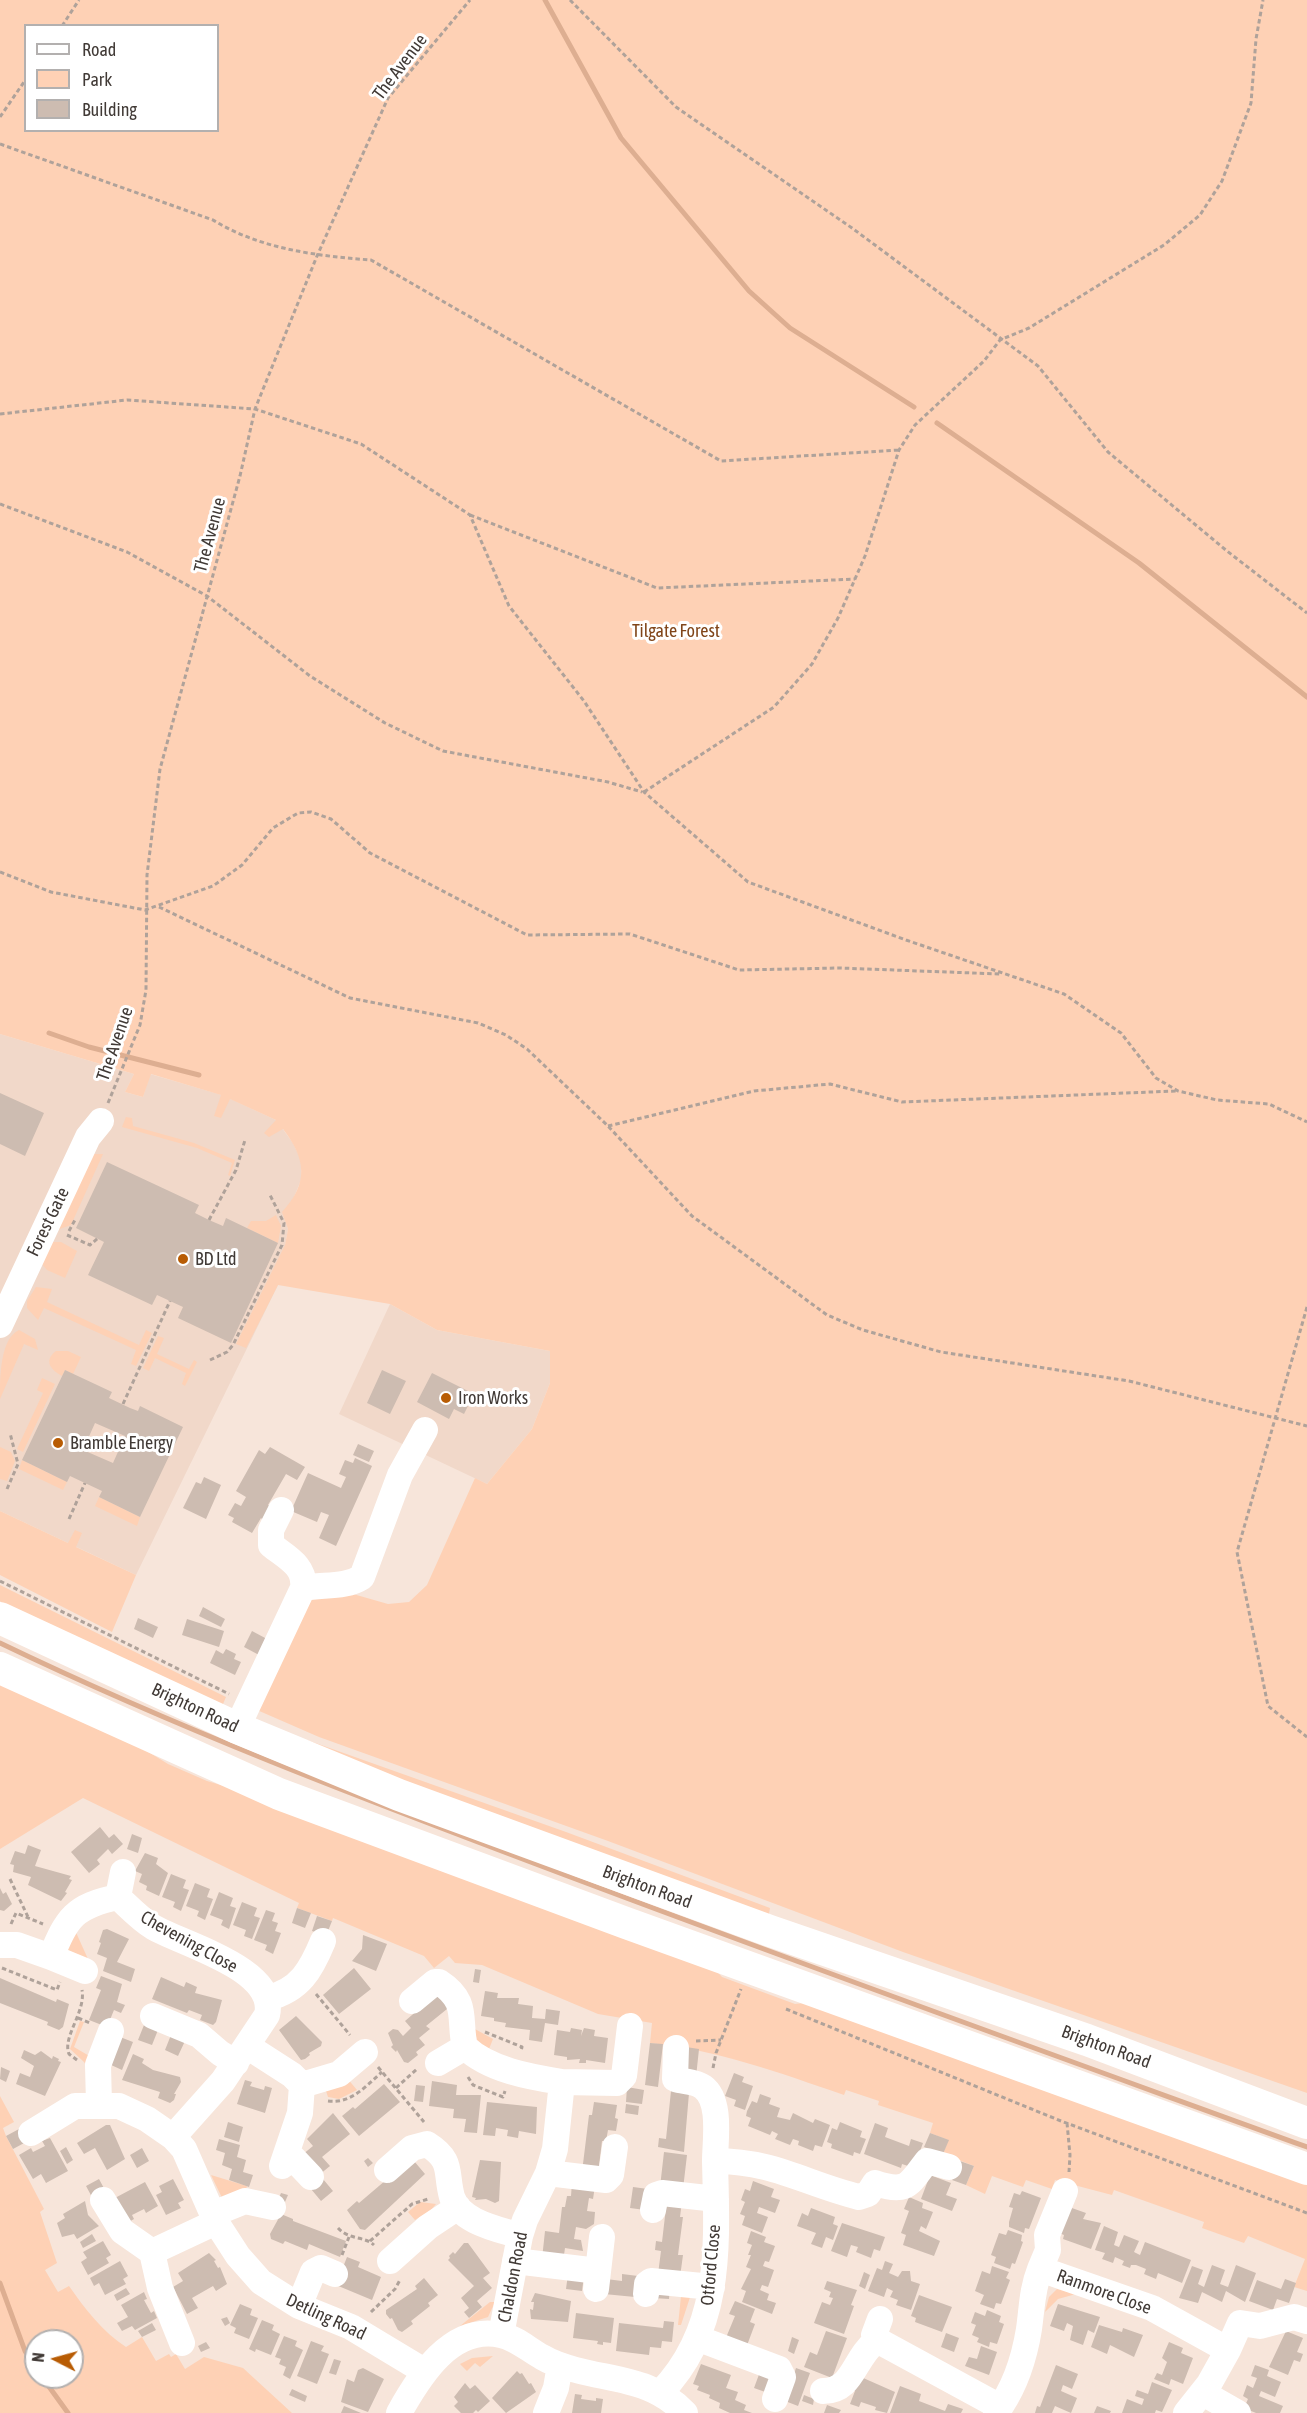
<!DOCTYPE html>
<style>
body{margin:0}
#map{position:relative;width:1307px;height:2413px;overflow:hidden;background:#f7e5da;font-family:"Asap Condensed",sans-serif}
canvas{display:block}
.legend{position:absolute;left:24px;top:24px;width:195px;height:108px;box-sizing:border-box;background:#fff;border:2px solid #b3b0af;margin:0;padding:8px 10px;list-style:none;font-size:18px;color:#413a36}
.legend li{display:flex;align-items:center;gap:12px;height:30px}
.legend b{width:30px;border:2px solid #b3b0af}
.north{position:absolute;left:24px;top:2329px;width:60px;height:60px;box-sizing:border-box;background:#fff;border:2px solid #b3b0af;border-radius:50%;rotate:276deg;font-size:16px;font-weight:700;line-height:24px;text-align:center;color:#413a36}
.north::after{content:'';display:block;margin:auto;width:21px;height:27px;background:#b85c04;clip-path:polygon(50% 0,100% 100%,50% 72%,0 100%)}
</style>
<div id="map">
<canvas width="1307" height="2413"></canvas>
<ul class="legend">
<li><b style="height:8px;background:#fff"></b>Road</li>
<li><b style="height:16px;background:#fed1b5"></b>Park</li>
<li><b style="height:16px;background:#cdbcb1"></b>Building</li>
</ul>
<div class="north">N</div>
</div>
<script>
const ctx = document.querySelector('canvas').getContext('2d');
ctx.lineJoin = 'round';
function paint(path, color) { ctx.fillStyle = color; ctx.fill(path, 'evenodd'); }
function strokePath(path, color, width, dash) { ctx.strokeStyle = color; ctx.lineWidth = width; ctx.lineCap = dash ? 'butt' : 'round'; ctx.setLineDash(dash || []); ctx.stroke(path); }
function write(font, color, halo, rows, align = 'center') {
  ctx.font = font + ' "Asap Condensed",sans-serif'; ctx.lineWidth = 6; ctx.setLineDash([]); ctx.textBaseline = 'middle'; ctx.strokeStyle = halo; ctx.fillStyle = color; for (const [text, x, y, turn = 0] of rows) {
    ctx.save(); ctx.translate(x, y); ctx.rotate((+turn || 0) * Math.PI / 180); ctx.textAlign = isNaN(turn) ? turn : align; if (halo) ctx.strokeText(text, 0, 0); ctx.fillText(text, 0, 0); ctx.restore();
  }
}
paint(new Path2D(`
 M0 1034 134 1074 125 1092 143 1097 150 1074 222 1095 276 1120 293 1143 301 1160V1180L285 1219 288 1229 278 1285 136 1575 0 1511Z
 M390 1304 437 1330 550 1351V1383L532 1429 487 1484 339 1414Z`), '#f1d8c9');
paint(new Path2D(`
 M0 0H1307V2093L903 1952 608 1841 319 1737 257 1710 310 1593 353 1594 388 1604 409 1602 427 1585 475 1478 487 1484 532 1429 550 1383V1351L437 1330 390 1304 278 1285 246 1348 236 1344 285 1245 288 1229 282 1212C309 1183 306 1159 283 1129L269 1137 264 1133 276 1120 230 1099 221 1118 214 1116 221 1095 151 1074 143 1097 125 1092 134 1074 0 1034ZM26 26H218V130H26Z
 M126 1117 132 1118 133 1126 194 1143 235 1160 230 1176 228 1175 232 1163 197 1148 122 1127Z
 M94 1154H103L71 1225 54 1231 88 1157Z
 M276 1215 281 1226 278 1243 247 1228 251 1221H266Z
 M53 1242H61L77 1251 65 1278 47 1270 42 1264 44 1247Z
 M36 1287 52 1289 47 1302 139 1345 146 1330 152 1333 136 1366 131 1364 136 1350 44 1308 38 1320 27 1308V1301Z
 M19 1330 35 1339 38 1350 24 1344 0 1399C0 1377 0 1339 19 1330Z
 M158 1336 164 1338 157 1354 189 1369 194 1360 197 1362 185 1386 182 1384 186 1373 155 1358 149 1371 143 1368Z
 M56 1351H68L81 1357 73 1374 65 1370 62 1376C51 1370 43 1361 56 1351Z
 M42 1378 55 1384 23 1452 17 1449 43 1393 37 1390Z
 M0 1447 11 1452 15 1461 7 1481 0 1479Z
 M22 1460 67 1482 63 1490 19 1469Z
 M99 1497 140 1517 137 1526 95 1506Z
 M0 1511 68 1543 75 1530 82 1533 76 1547 136 1575 112 1632 0 1575Z
 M0 1585 226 1697 223 1704H210L7 1609 0 1601Z
 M0 1675 137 1745 168 1764 207 1781 248 1793 710 1964 722 1977 795 2004 812 2002 1307 2181V2291L1294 2287 1305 2259 1248 2236 1244 2243 1202 2228 1204 2222 1114 2190 1112 2195 1055 2180 1052 2189 1026 2180 1023 2187 992 2176 985 2194 966 2185 974 2166 943 2154 948 2140 930 2133 933 2123 878 2105 879 2101 846 2090 844 2095C780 2073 718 2050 650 2043L652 2023 598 2014 482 1965 455 1963 449 1956 434 1968 424 1956 333 1918 332 1921 297 1908 299 1903 83 1798 0 1849Z
 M307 1740 566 1832 770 1908 768 1919 336 1759Z
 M74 1928 88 1959 67 1950Z
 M80 2021 84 2022 74 2047 91 2057 90 2072 84 2062 70 2049Z
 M475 2029 493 2039 487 2054 478 2050Z
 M347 2078 357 2090 339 2099 328 2097 326 2091Z
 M0 2096 14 2122 3 2128 6 2136 44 2209 40 2212 57 2263 45 2270 58 2292 69 2286C85 2309 103 2332 126 2347L142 2337 156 2361 169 2354 171 2357 176 2354 185 2369 204 2357 243 2368 292 2413H0ZM36 2341H72V2377H36Z
 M211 2175 247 2186 245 2192 224 2202Z
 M420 2202 436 2204 431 2210 415 2220 408 2212Z
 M682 2287 693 2288 681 2325H678Z
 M1057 2289 1076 2294 1058 2299 1045 2312 1049 2297Z
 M490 2302H495L488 2317 460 2326Z
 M493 2356 480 2367 475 2363 467 2371 460 2364 472 2358Z`), '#fed1b5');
strokePath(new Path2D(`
 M545 0 621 138 749 291 790 328 914 407
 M937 423 1139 563 1307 697
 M49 1033 89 1047 199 1075
 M0 1643C187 1733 380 1805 573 1878 817 1970 1062 2058 1307 2147
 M0 2283 25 2351 36 2367
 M42 2377 68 2413`), '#ddae91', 5);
paint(new Path2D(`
 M0 1093 44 1113 25 1156 0 1144Z
 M107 1162 199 1205 195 1213 209 1220 223 1226 226 1218 278 1243 231 1343 178 1318 183 1307 157 1295 152 1305 88 1275 104 1242 76 1228Z
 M65 1370 112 1392 109 1398 130 1408 138 1411 140 1406 183 1427 140 1517 99 1497 102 1491 70 1476 67 1482 22 1460ZM95 1423 125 1436 113 1463 83 1450Z
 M382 1370 406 1381 390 1414 367 1403Z
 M432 1373 474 1394 464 1414 454 1409 449 1419 417 1402Z
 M358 1444 374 1451 369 1462 353 1455Z
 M270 1447 305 1467 297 1480 286 1474 268 1505 272 1507 264 1521 261 1518 252 1533 232 1522 234 1518 228 1515 235 1503 241 1506 246 1497 236 1491 259 1450 265 1454Z
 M355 1458 372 1466 336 1546 319 1538 329 1515 321 1512 317 1522 291 1511 308 1473 341 1488 346 1477 339 1474 345 1460 353 1463Z
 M204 1477 221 1485 206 1519 183 1508 196 1482 201 1484Z
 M203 1607 225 1619 221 1627 199 1616Z
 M138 1618 158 1627 153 1638 134 1629Z
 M187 1619 224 1631 219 1647 182 1635Z
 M252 1631 267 1639 259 1655 244 1647Z
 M226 1649 236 1654 234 1659 241 1662 235 1675 210 1663 216 1650 223 1654Z
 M100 1827 109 1838 114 1834 123 1844 112 1854 108 1849 97 1860 100 1864 89 1873 71 1852Z
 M132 1834 142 1838 138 1853 127 1849Z
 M28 1845 41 1850 35 1866 71 1876 69 1879 72 1880 65 1892 67 1893 61 1901 28 1885 31 1877 13 1872 14 1865 10 1864 15 1851 25 1854Z
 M145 1853 158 1858 156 1864 168 1873 159 1896 146 1890 147 1886 139 1882 142 1874 135 1871Z
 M171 1874 186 1880 183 1888 189 1890 181 1911 173 1907 175 1902 162 1897Z
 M195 1883 210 1889 207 1897 213 1899 205 1920 197 1916 199 1911 186 1906Z
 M0 1888 3 1894 6 1892 12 1904 4 1911 0 1910Z
 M219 1892 233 1898 230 1906 236 1908 229 1929 221 1925 223 1920 210 1915Z
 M242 1902 257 1908 254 1916 260 1918 252 1939 244 1936 246 1930 233 1925Z
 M297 1908 311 1913 305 1928 292 1923Z
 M266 1910 275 1913 272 1921 278 1923 275 1931 281 1933 273 1954 265 1950 267 1945 254 1940Z
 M317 1916 332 1921 326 1936 312 1931Z
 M107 1929 129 1939 117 1962 135 1969 131 1982 103 1971 107 1958 97 1954 101 1943 99 1942 103 1930Z
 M363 1935 387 1944 376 1971 352 1961 362 1949Z
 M354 1968 371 1989 339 2014 323 1995Z
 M475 1969 481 1970 479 1983 473 1982Z
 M101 1976 122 1984 117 2002 125 2005 121 2013 114 2010 107 2027 89 2020 101 1990 96 1988Z
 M161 1977 184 1987 186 1982 197 1987 195 1993 222 2000 216 2022 213 2025 200 2020 202 2015 189 2010 187 2013 152 1999Z
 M0 1978 56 2002 57 1999 69 2004 63 2027 59 2030 47 2025 48 2022 0 2003Z
 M440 1991 452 2005 426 2026 430 2029 419 2038 425 2045 416 2052 418 2055 408 2063 404 2062 397 2050 396 2052 391 2047 393 2045 388 2033 393 2029 398 2030 403 2036 411 2028 405 2021Z
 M485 1991 498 1993 497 1998H519L518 2004 533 2006 532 2018 545 2019 546 2009 560 2011 558 2025 545 2023 542 2042 529 2040 530 2030 505 2027 506 2023 494 2021V2018L481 2016Z
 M296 2016 322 2042 321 2046 309 2053 310 2055 305 2059 301 2060 279 2030Z
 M144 2025 158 2030 152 2045 138 2040Z
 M571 2028 582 2030 581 2036 584 2028 595 2030 594 2036 608 2038 605 2063 586 2060V2063H579L580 2059 567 2060V2057L554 2055 557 2030 570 2032Z
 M171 2035 185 2041 178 2056 165 2050Z
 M120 2037 133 2042 122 2070 109 2064Z
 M650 2043 663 2044 658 2087 645 2085Z
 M686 2047 699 2049 696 2077 682 2076Z
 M24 2050 35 2055 41 2051 52 2059 53 2056 59 2059 58 2061 61 2062 45 2096 16 2084 20 2073 30 2077 34 2066 21 2058Z
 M133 2054 144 2059 142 2063 153 2070 180 2077 181 2082 174 2094H176L174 2100 170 2103 158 2098 160 2092 122 2080Z
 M1 2067 10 2071 6 2082 0 2079Z
 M734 2073 744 2077 742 2082 753 2086 745 2110 734 2106 736 2100 725 2096Z
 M245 2080 252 2082 250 2086 264 2090 265 2086 272 2088 265 2113 237 2104Z
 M432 2081 457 2085 456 2095H481L477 2133 464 2132 466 2119 453 2118 454 2109 429 2106Z
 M384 2084 400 2102 359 2136 342 2116 353 2107 355 2109Z
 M416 2085 425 2086 423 2102 414 2101Z
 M627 2087 644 2090 642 2104 626 2102Z
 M671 2091 689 2093 684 2152 658 2147 659 2138 666 2139Z
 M760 2094 771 2098 769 2104 780 2108 777 2117 790 2120 793 2113 813 2123 815 2119 830 2125 822 2147 815 2145 813 2151 798 2145 799 2141 793 2139 790 2145 775 2139 778 2134 772 2131 770 2135 748 2126 751 2118 746 2116 747 2111 752 2101 757 2103Z
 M487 2102 537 2107 536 2134 519 2131 518 2138 507 2136 508 2130 496 2128 495 2136 483 2135Z
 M594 2102 617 2105 615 2118 618 2119 616 2131 608 2130 606 2141H602L598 2174 582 2172 589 2115H592Z
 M626 2104 639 2106 638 2115 625 2113Z
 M333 2113 350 2134 322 2157 330 2166 319 2175 302 2155 313 2146 307 2139Z
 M228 2122 243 2127 239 2142 224 2137Z
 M840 2122 862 2131 860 2137 866 2139 860 2154 854 2152 853 2156 831 2148 832 2144 827 2142 832 2128 837 2130Z
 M875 2123 888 2128 885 2137 909 2146 911 2139 923 2143 914 2168 902 2164 901 2168 864 2154Z
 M106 2125H110L125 2159 107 2170 95 2148 84 2154 77 2143Z
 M19 2129 26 2142 13 2149 6 2136Z
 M930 2133 949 2140 943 2154 924 2147Z
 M50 2138 68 2171 46 2183 41 2174 33 2179 19 2155 31 2148 33 2152 45 2146 42 2141Z
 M219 2139 240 2145 237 2157 246 2160 243 2172 253 2175 249 2187 229 2180 232 2169 222 2165 225 2153 216 2150Z
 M66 2147 73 2160 67 2164 60 2151Z
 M142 2148 149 2161 137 2168 130 2155Z
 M664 2152 687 2155 683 2189 660 2187Z
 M368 2158 373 2163 368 2167 364 2161Z
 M480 2160 501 2162 499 2201 495 2203 486 2199 475 2200 476 2198 472 2197Z
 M414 2161 425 2174 365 2230 360 2229 347 2210 357 2201 359 2203 386 2180 389 2183Z
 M960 2161 974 2166 966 2185 952 2180Z
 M930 2175 951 2183 946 2195 957 2199 952 2211 921 2199Z
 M99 2179 106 2192 93 2199 86 2186Z
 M173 2179 184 2200 178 2203 181 2208 166 2215 156 2195 162 2192 159 2186Z
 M323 2179 333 2191 321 2201 311 2189Z
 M753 2181 774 2189 771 2197 780 2200 775 2213 759 2207 757 2213 768 2217 762 2233 742 2225 745 2216 740 2214 745 2202 741 2200 745 2189 750 2191Z
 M145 2182 158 2206 146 2213 144 2209 132 2215 134 2219 127 2223 113 2199Z
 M572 2183 595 2186 593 2199 589 2198 587 2211 595 2212 594 2224 586 2229 576 2227 574 2239 581 2240 583 2251 565 2248 563 2262 542 2259 545 2231 559 2233 562 2207H565L567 2196H571Z
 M633 2187 648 2189 645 2210 630 2208Z
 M1022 2191 1041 2198 1029 2229 1025 2228 1024 2233 1009 2227V2222L1013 2208 1009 2207 1014 2193 1020 2195Z
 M281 2193 288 2195 285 2202 278 2200Z
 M909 2197 923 2203 922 2208 933 2212 926 2229 921 2226 919 2231 940 2241 934 2256 903 2245 906 2235 901 2233 909 2211 904 2209Z
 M667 2199 682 2201 680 2217H683L678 2255H683L680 2277 658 2274 661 2251 655 2250 656 2241 662 2242Z
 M85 2201 88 2215 99 2226 77 2239 74 2234 62 2237 57 2223 65 2218 63 2214Z
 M1069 2207 1086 2213 1083 2219 1101 2223 1091 2249 1063 2239 1064 2235 1059 2233Z
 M811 2208 835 2217 833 2224 838 2226 833 2240 826 2237 822 2248 811 2244 816 2233 797 2226 802 2213 808 2216Z
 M281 2214 293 2219V2221L346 2241 340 2257 309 2244 307 2250 285 2241 283 2244 271 2239 270 2234Z
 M842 2223 885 2237 880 2251 874 2249 871 2258 856 2252 858 2247 851 2245 847 2257 831 2251Z
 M1104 2226 1118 2232 1114 2245 1119 2247 1124 2235 1139 2241 1134 2252 1140 2255 1145 2242 1191 2260 1182 2283 1158 2273 1156 2279 1144 2274 1146 2269 1136 2265H1131L1130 2268 1122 2265 1124 2261 1115 2257 1113 2263 1102 2259 1105 2253 1095 2250Z
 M1008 2230 1022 2235 1021 2241 1023 2242 1015 2264 1012 2263 1010 2269 994 2263 996 2257 991 2255 999 2233 1006 2235Z
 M751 2231 766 2237 764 2242 775 2246 769 2262 765 2261 763 2266 774 2270 768 2287 762 2285 760 2290 769 2294 767 2300 776 2303 772 2314 742 2302 746 2291 741 2289 751 2269 746 2267 751 2255H748L752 2245 747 2243Z
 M92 2234 96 2241 83 2248 80 2242Z
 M103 2241 111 2255 106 2258 109 2263 88 2275 81 2262 87 2258 83 2252Z
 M464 2243H468L490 2273 483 2278 492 2288 477 2301 482 2307 469 2318 464 2312 469 2308 461 2298 474 2286 448 2260 450 2258 449 2256 453 2252 455 2254Z
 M209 2253 216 2260 214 2261 218 2268 220 2267 227 2284 216 2291 213 2286 192 2298 198 2308 187 2314 173 2287 183 2281 178 2273Z
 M347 2257 360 2262 358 2267 381 2277 372 2300 336 2285Z
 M120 2261 128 2276 123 2279 126 2284 105 2295 99 2283 94 2286 90 2278Z
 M885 2261 893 2264 889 2273 898 2277 902 2271H910L911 2281 920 2284 911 2310 896 2305 898 2300 890 2297 893 2291 887 2288 884 2297 868 2291 877 2268 882 2270Z
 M1212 2265 1225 2270 1220 2284 1228 2287 1236 2265 1256 2273 1245 2302 1226 2291 1222 2302 1202 2292 1198 2303 1179 2298 1192 2266 1203 2270 1198 2284 1204 2287Z
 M992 2266 1009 2272 1006 2278 1010 2280 1001 2304 996 2303 994 2309 980 2304 984 2295 975 2291 982 2271 990 2274Z
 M864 2272 870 2275 865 2289 859 2286Z
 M568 2274 584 2276 582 2291 566 2289Z
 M622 2274 638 2276 635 2297 604 2294 606 2279 622 2281Z
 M424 2278 438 2295 428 2303 430 2306 411 2321 413 2324 402 2332 398 2330 392 2318 390 2319 386 2314V2310L417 2289 415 2286Z
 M1285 2279 1296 2283 1289 2303 1277 2299 1273 2310 1249 2301 1257 2280 1281 2289Z
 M827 2281 857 2290 851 2305 854 2306 844 2334 814 2323 822 2302 830 2305 833 2298 829 2297 831 2292 824 2289Z
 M670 2286 669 2299 653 2298Z
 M126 2288 130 2294 117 2301 114 2295Z
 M144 2292 147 2299 144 2300 151 2313 154 2311 157 2318 135 2330 132 2326 122 2331 117 2323 128 2317 121 2305Z
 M535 2293 571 2301 568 2322 531 2319 530 2309 533 2310 534 2302H531Z
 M919 2295 952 2307 942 2332 915 2322 916 2318 911 2316Z
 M735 2301 755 2309 750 2322 755 2324 746 2348 725 2340 735 2316 729 2314Z
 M240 2304 252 2309 250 2315 258 2318 249 2339 234 2333 236 2328 230 2325Z
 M1058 2304 1100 2317 1094 2333 1088 2330 1083 2345 1070 2340 1073 2326 1067 2323 1064 2331 1050 2326Z
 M987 2310 1001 2316 999 2322 1004 2324 997 2344 990 2342 989 2347 977 2342 979 2338 972 2335 976 2325 971 2323 975 2312 985 2316Z
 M576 2313 614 2318 611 2343 603 2342V2345L597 2344 598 2341 573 2338Z
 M227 2317 230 2323 225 2326 221 2319Z
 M262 2320 274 2325 272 2330 280 2334 271 2355 256 2349 255 2352 249 2349Z
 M664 2321 674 2322 672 2342 662 2341 661 2348 650 2347 649 2355 616 2351 619 2323 663 2328Z
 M152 2323 156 2330 142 2337 138 2331Z
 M1099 2325 1122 2332 1123 2328 1143 2335 1134 2357 1110 2345 1107 2354 1091 2347Z
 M826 2331 847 2338 832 2378 804 2367 810 2352 817 2355Z
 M1286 2331 1303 2338 1297 2352 1303 2354 1300 2362 1294 2360 1288 2375 1269 2367Z
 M946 2333 959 2338 954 2352 941 2347Z
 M284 2336 297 2341 295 2346 303 2350 290 2379 283 2375 286 2367 279 2364 281 2359 275 2357Z
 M792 2337 799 2340 794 2354 788 2351Z
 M311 2341 324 2346 321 2351 329 2354 317 2384 297 2376Z
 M206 2342 210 2348 201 2352 198 2346Z
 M1169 2342 1183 2348 1181 2353 1193 2358 1183 2384 1171 2379 1169 2385 1154 2379 1157 2373 1162 2375 1167 2362 1162 2358Z
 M981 2346 997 2352 989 2375 965 2366 969 2357 977 2359Z
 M334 2359 341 2361 336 2375 329 2373Z
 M701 2364 731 2375 726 2388 738 2392 735 2400 746 2405 744 2410 752 2413H730L719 2408 720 2403 709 2398 710 2395 697 2390 699 2386 693 2384Z
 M1056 2365 1078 2374 1072 2389 1063 2385 1061 2391 1077 2398 1071 2413 1055 2406 1052 2413H1035L1037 2406 1040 2407Z
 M1255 2365 1269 2370 1267 2376 1281 2382 1275 2397 1261 2391 1259 2396 1283 2406 1280 2413H1256L1244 2408 1248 2399 1243 2396 1247 2385 1253 2388 1257 2378 1251 2376Z
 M363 2368 384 2379 368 2412 341 2402 347 2379 354 2382 358 2370Z
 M796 2368 810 2373 798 2406 785 2401Z
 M761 2369 775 2374 768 2393 754 2388Z
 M517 2371 520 2374 522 2373 529 2384 531 2383 536 2392 506 2413 492 2398Z
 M861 2377 895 2392 887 2413 875 2410 876 2407 861 2402 859 2407 850 2404 855 2391 852 2390Z
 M1152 2382 1172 2390 1162 2412 1156 2410 1155 2413H1122L1127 2399 1142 2405 1144 2399 1135 2396 1137 2390 1148 2394Z
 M465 2383 470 2389 475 2385 490 2401 478 2412 476 2410 473 2413H461L454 2406 458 2402 454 2397Z
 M900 2386 921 2394 919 2401 945 2411 948 2404 963 2409 961 2413H890Z
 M292 2389 307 2396 305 2402 289 2395Z
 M575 2394 582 2395 581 2399 596 2401V2398L603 2399 601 2413H572Z
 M804 2395 814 2399 813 2405 802 2401Z
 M827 2405 841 2410 839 2413H824Z
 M344 2406 361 2413H341Z
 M1097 2406 1111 2411 1110 2413H1094Z`), '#cdbcb1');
strokePath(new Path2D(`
 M570 0 676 107 852 228 1038 366 1108 452 1227 551 1307 613
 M62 26 79 0
 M0 117 26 79
 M0 144 213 220C260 249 317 256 371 260L721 461 899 450
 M0 414 127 400 255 409 361 444 470 515 509 606 584 701 644 792 748 882 906 940 1064 994 1121 1033 1156 1078 1178 1091 1217 1100 1269 1104 1307 1122
 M0 504 127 552 207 596 310 676 385 723 443 751 608 782 642 792
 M470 515 657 588 855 579
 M644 792 774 707 812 664 838 618 865 556 899 450 915 425 984 361 1000 340 1029 328 1164 245 1200 215 1222 181 1251 103 1256 39 1263 0
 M0 872 51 892 145 910 213 886 242 865 273 828 298 813 311 812 331 819 370 853 527 935 630 934 739 970 840 968 1000 974
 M159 907 350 998 478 1023 506 1035 527 1049 608 1126 692 1216 827 1315 863 1330 941 1352 1129 1381 1307 1426
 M108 1103 140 1025 146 990 147 875 160 769 240 476 255 409 317 256 388 98 470 0
 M608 1126 754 1091 830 1084 902 1102 1176 1091
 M209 1220 236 1170 245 1140
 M69 1231 76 1218
 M67 1235 90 1245 98 1238
 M1307 1307 1237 1552 1268 1706 1307 1737
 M210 1360 227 1352 233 1345 282 1245 284 1223 269 1193
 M123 1404 170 1301
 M7 1489 18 1464 10 1433
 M69 1519 85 1483
 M0 1581 229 1694
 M10 1879 28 1917
 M11 1924 16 1913 43 1924
 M2 1968 57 1990 60 1982
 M316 1994 350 2035
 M786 2009 1061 2121 1307 2213
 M78 2018 90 2023
 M485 2032 522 2047 521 2051
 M696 2041 721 2040
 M77 2060 69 2054C62 2037 86 2012 82 1990
 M378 2067 424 2122
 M713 2068 716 2053 741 1989
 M468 2077 473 2085 503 2097 505 2091
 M396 2088 417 2069
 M328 2101C351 2104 366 2086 382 2072
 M1067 2123 1070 2155 1069 2172
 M338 2228C349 2240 364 2236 374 2245
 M370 2241 412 2204 428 2199
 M342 2255 349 2237
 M371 2312 395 2289 400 2280`), '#afa29a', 3, [4.5, 3]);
strokePath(new Path2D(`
 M0 1325 88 1137 101 1121
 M303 1588C323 1584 345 1588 362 1577L400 1475 425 1430
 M237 1728 303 1588C306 1566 286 1557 271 1545V1530L281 1510
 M118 1897 123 1872
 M0 1945H17L51 1957C67 1918 74 1906 118 1897 129 1907 140 1919 153 1927 184 1945 278 1969 267 2015L223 2081 173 2137
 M51 1957 85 1971
 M268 1998C300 1990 311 1970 323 1941
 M412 2001 435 1982H439C470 2002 458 2020 465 2047 489 2070 530 2077 562 2082L555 2149 548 2173 525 2220 520 2236 501 2335
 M153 2016 199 2035 220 2053 236 2063
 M247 2046 292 2075 302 2085 300 2113 282 2166
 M676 2048 675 2079C684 2082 695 2081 703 2087 722 2101 715 2141 715 2161
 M438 2063 465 2047
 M562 2082 617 2083 624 2076 630 2026
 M302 2085 339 2074 365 2052
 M99 2104 98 2065 111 2031
 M31 2133 75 2106H119L147 2119 173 2137 184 2149 216 2222 238 2256 261 2282 299 2306 351 2327 424 2371
 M286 2155 294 2159 311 2177
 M387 2170 412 2148 427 2144C454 2161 445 2172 452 2197 460 2222 498 2229 520 2236
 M548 2173 606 2180 611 2175 615 2147
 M103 2200 122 2231 152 2252 160 2288 182 2343
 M653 2210 656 2195 662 2193 716 2199
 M213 2214 245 2201 273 2207
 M152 2252 216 2222
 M390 2261 428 2227 458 2207
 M515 2261 598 2271
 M1040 2269 1048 2250 1047 2235 1065 2191
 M596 2289 602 2237
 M646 2294 647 2284 651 2281 712 2287
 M299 2306 313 2272 321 2268 335 2274
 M880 2319 874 2335 877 2340 1000 2407
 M697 2338 779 2369 783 2377 775 2399
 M1228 2350 1240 2323 1260 2326 1294 2317 1307 2321
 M823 2391C854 2391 853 2358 877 2340
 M661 2392C723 2328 717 2245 715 2161 774 2161 806 2184 859 2197L868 2194 875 2183C908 2194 909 2184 927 2161L949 2167
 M1203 2393 1238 2413
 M399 2413C419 2377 451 2324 501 2335 516 2338 529 2350 542 2357 552 2363 564 2367 576 2370 618 2381 653 2380 685 2413
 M546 2413 556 2388 560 2365
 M996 2413C1015 2388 1024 2360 1029 2329 1032 2308 1032 2289 1040 2269L1152 2308 1228 2350 1209 2384 1186 2413`), '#fff', 26);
strokePath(new Path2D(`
 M0 1618 237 1728 399 1795 770 1931 1087 2040 1307 2123
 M0 1668 279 1794 626 1923 1307 2169`), '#fff', 32);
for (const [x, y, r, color] of [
 [183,1259,6,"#b85c04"],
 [446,1398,6,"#b85c04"],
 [58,1443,6,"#b85c04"]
]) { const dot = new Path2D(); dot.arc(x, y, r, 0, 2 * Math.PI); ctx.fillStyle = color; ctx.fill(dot); strokePath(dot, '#fff', 2); }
write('18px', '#413a36', '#fff', [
 ["The Avenue",400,67,-53],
 ["The Avenue",210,535,-75],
 ["The Avenue",115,1044,-71],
 ["Forest Gate",48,1222,-64],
 ["Brighton Road",195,1708,25],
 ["Brighton Road",647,1887,20],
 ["Chevening Close",189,1942,29],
 ["Brighton Road",1106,2047,20],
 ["Otford Close",711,2265,-85],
 ["Chaldon Road",513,2277,-79],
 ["Ranmore Close",1104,2292,20],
 ["Detling Road",326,2317,25]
]);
write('18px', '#804519', '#fff', [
 ["Tilgate Forest",676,631]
]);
write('18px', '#413a36', '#fff', [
 ["BD Ltd",195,1259],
 ["Iron Works",458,1398],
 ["Bramble Energy",70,1443]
], 'left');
</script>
